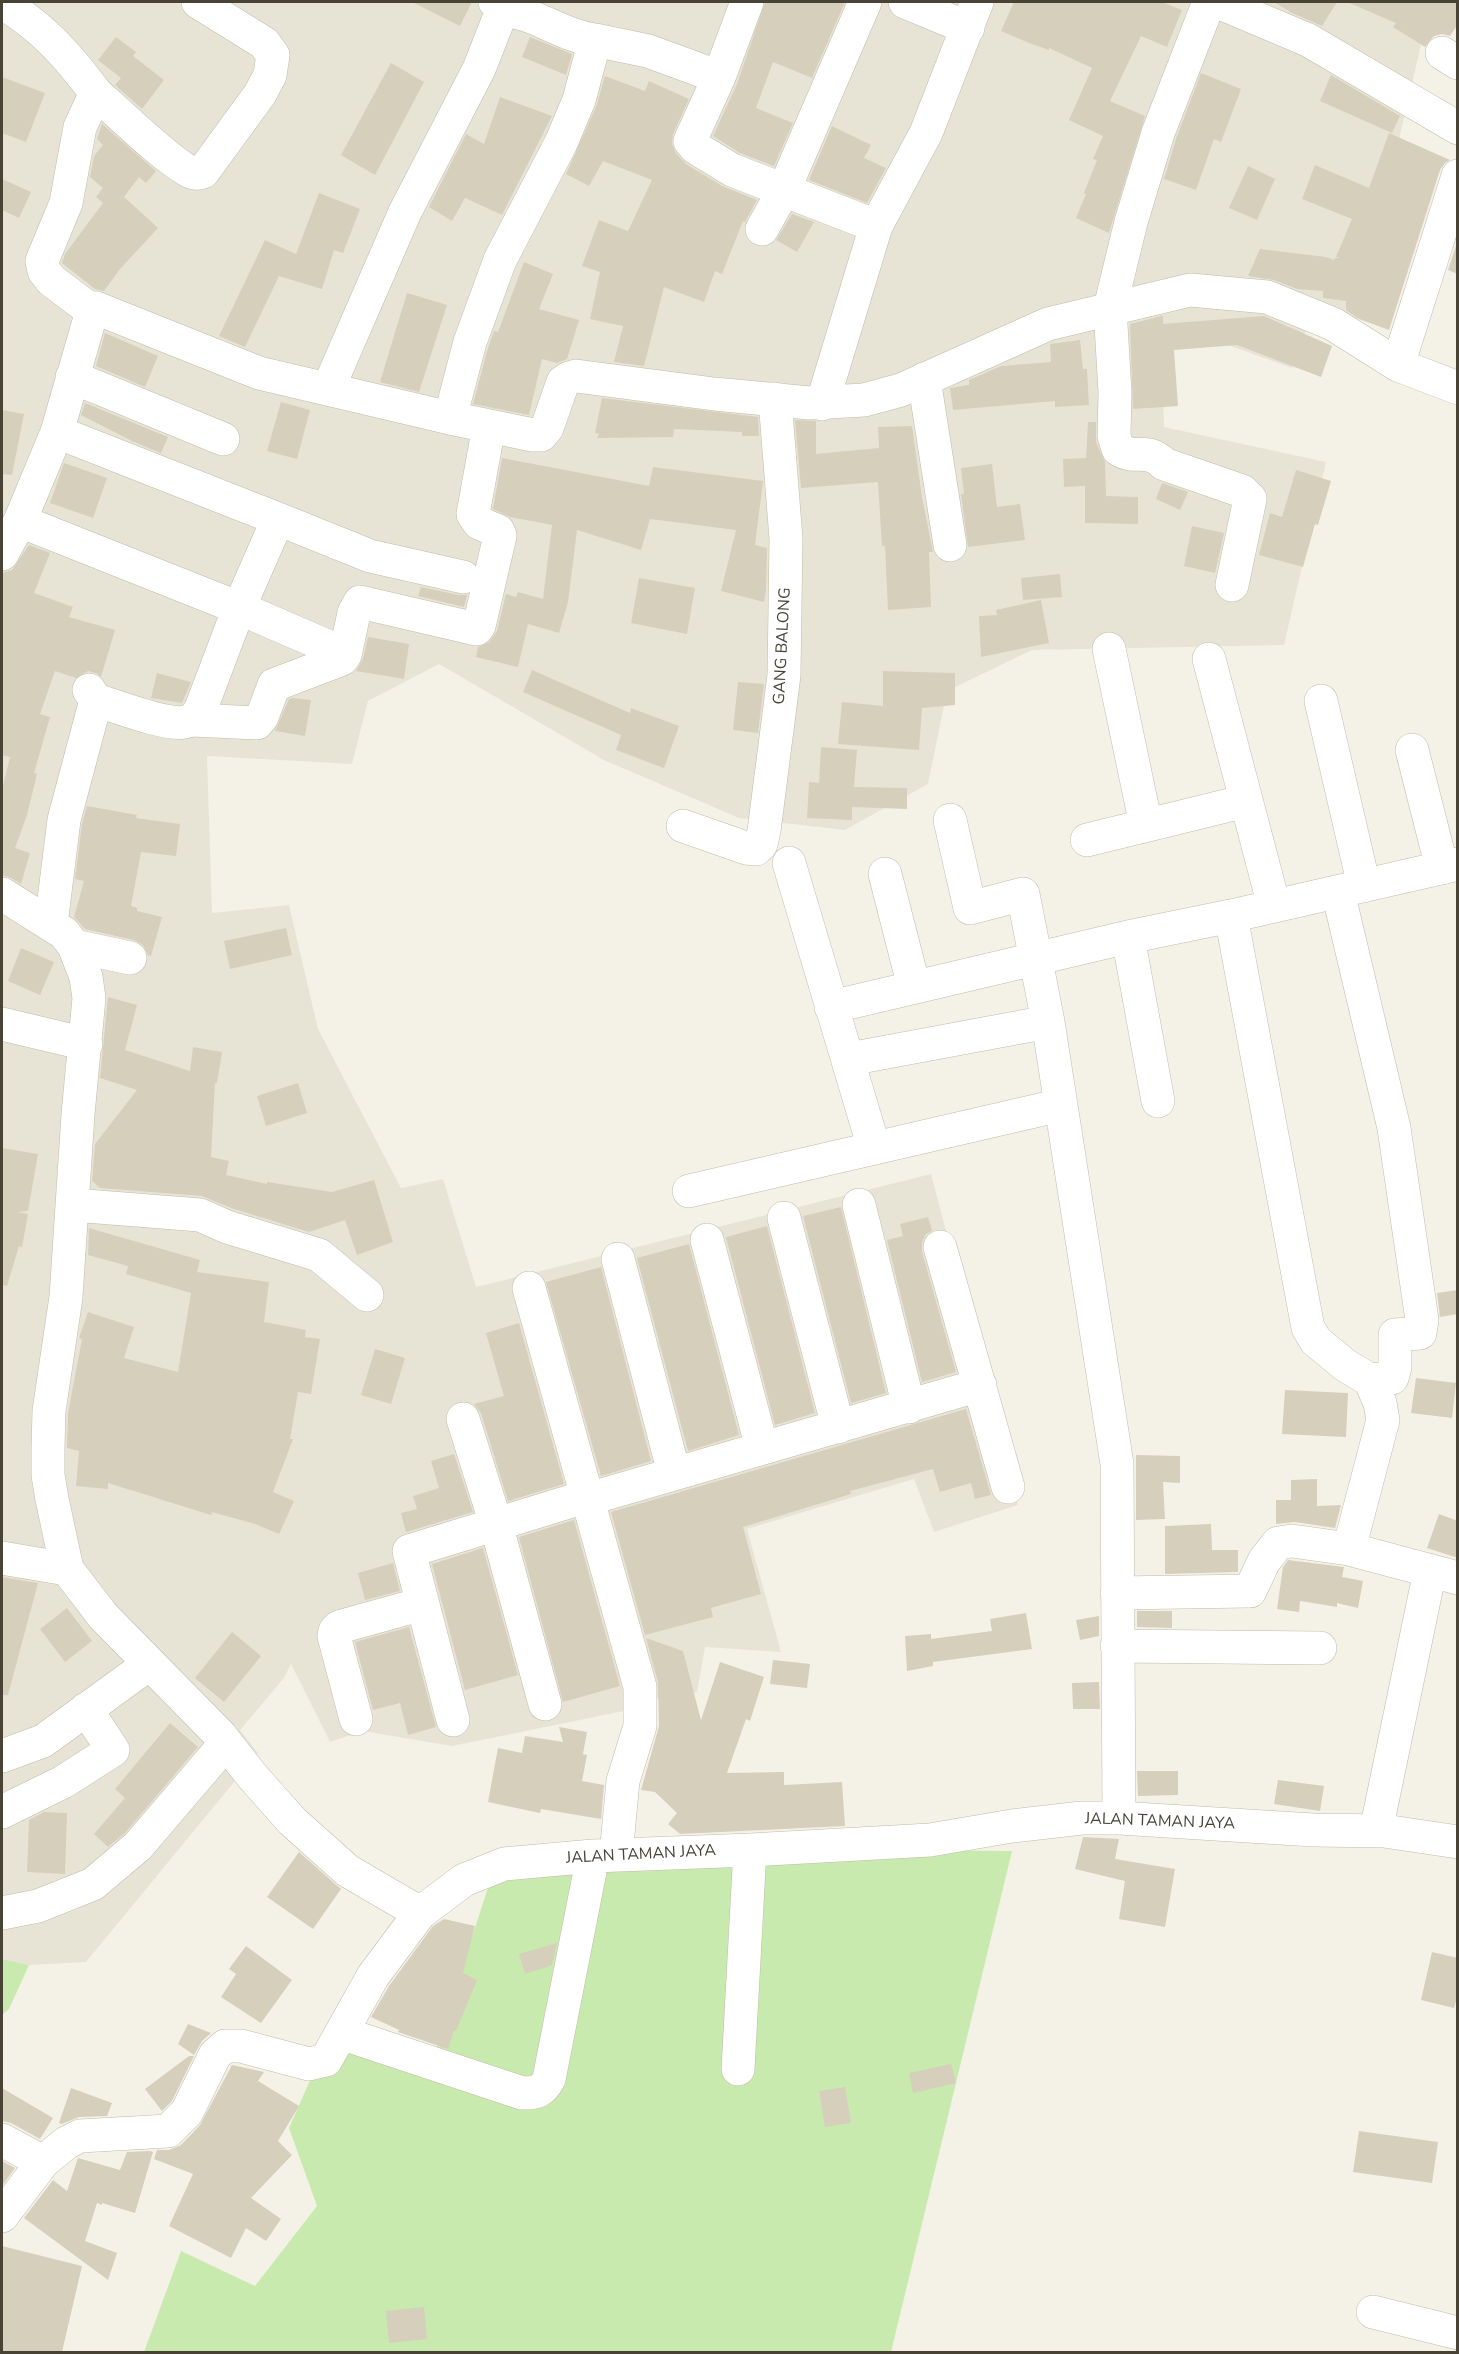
<!DOCTYPE html>
<style>
body{margin:0}
#map{position:relative;width:1459px;height:2354px;overflow:hidden;background:#f4f2e7;font-family:"Nunito Sans",sans-serif}
canvas{display:block}
.frame{position:absolute;inset:0;border:3px solid #484335;pointer-events:none}
</style>
<div id="map">
<canvas width="1459" height="2354"></canvas>
<div class="frame"></div>
</div>
<script>
const ctx = document.querySelector('canvas').getContext('2d');
ctx.lineJoin = 'round';
function paint(path, color) { ctx.fillStyle = color; ctx.fill(path, 'evenodd'); }
function strokePath(path, color, width, dash) { ctx.strokeStyle = color; ctx.lineWidth = width; ctx.lineCap = dash ? 'butt' : 'round'; ctx.setLineDash(dash || []); ctx.stroke(path); }
function write(font, color, halo, rows, align = 'center') {
  ctx.font = font + ' "Nunito Sans",sans-serif'; ctx.lineWidth = 6; ctx.setLineDash([]); ctx.textBaseline = 'middle'; ctx.strokeStyle = halo; ctx.fillStyle = color; for (const [text, x, y, turn = 0] of rows) {
    ctx.save(); ctx.translate(x, y); ctx.rotate((+turn || 0) * Math.PI / 180); ctx.textAlign = isNaN(turn) ? turn : align; if (halo) ctx.strokeText(text, 0, 0); ctx.fillText(text, 0, 0); ctx.restore();
  }
}
paint(new Path2D(`
 M2 2H1431L1355 328 1311 316 1292 368 1197 334 1162 351 1164 427 1326 462 1284 645 1032 650 947 691 928 784 845 830 739 818 604 760 439 664 368 701 352 764 207 756 212 913 289 905 318 1029 401 1188 443 1179 476 1287 931 1174 1018 1505 934 1532 914 1479 747 1529 781 1652 705 1647 697 1692 651 1700 629 1710 452 1746 363 1731 330 1742 291 1664 284 1678 240 1730 258 1753 86 1962 29 1965 2 1959Z`), '#e8e4d5');
paint(new Path2D(`
 M501 1847 1012 1851 891 2352H144L181 2251 255 2286 317 2206 289 2128 326 2044 433 2059Z
 M2 1959 29 1965 9 2009 2 2015Z`), '#c8eaae');
paint(new Path2D(`
 M412 2H472L460 26Z
 M765 2H845L812 78 773 62 756 108 793 123 774 166 740 153 713 136 737 84Z
 M1014 2H1162L1182 10 1167 47 1141 36 1110 101 1145 116 1109 233 1076 218 1086 194 1084 193 1097 160 1093 159 1103 136 1069 120 1092 68 1049 48V50L1029 43 1001 31Z
 M1274 2H1337L1322 26 1292 13Z
 M1347 2H1458V24L1450 36 1442 34 1434 36 1425 47 1393 27 1396 23Z
 M116 37 136 52 133 56 164 80 142 109 115 85 121 78 98 60Z
 M530 37 572 54 566 75 522 57Z
 M391 63 424 82 375 175 341 155Z
 M1201 73 1241 89 1221 142 1214 139 1196 190 1164 179 1176 139Z
 M1331 75 1400 116 1392 133 1320 101Z
 M605 76 645 91 649 81 689 99 673 134 672 144 676 153 686 164 722 186 757 200 745 222 743 221 722 274 715 271 704 302 664 287 644 366 614 362 623 326 590 319 600 272 582 266 599 220 628 231 652 180 603 161 589 186 566 174 596 107Z
 M2 77 45 93 26 142 2 133Z
 M500 97 552 116 502 215 465 198 452 221 429 207 466 134 484 144Z
 M102 124 156 171 146 183 139 177 124 197 158 228 120 269 104 291 95 289 62 263 65 254 103 203 96 197 103 188 90 177 94 156 103 145 97 139Z
 M832 126 871 145 864 158 886 168 867 203 809 180Z
 M1389 133 1450 160 1445 163 1440 170 1389 330 1359 319 1346 310V301L1323 298V291L1297 289 1274 280 1248 276 1260 249 1326 257 1334 260 1335 258H1340L1336 257 1352 219 1302 199 1315 165 1369 188Z
 M1248 166 1275 179 1257 220 1229 208Z
 M2 179 31 192 19 218 2 210Z
 M319 193 360 209 343 253 334 250 322 289 279 276 245 347 219 336 265 240 296 254Z
 M792 214 814 222 797 252 776 240Z
 M1458 240V274L1448 270Z
 M524 262 553 274 539 309 579 320 567 359 557 363 542 359 529 415 473 404 488 348 494 331 498 332Z
 M407 293 447 305 419 392 380 382Z
 M1161 316H1163V324L1264 316 1332 346 1321 377 1237 345 1174 350 1178 406 1133 409 1130 324Z
 M105 333 158 356 145 387 96 366Z
 M1080 340 1083 369H1087L1089 405 1055 407V401L953 410 950 388 969 385V380L1001 366 1051 362 1050 344Z
 M602 398 758 417 759 436H742V432L674 429 673 437 597 438 599 434 595 433Z
 M281 402 310 410 297 459 267 451Z
 M85 403 168 437 161 453 132 441 81 415Z
 M2 410 24 414 12 475 2 474Z
 M795 420 816 421V454L879 448 878 427 912 426 922 497 933 552H929L931 607 888 610 885 546H882L878 482 801 488Z
 M1088 422H1096V442L1105 462 1106 496 1138 497V524L1085 523V486L1064 487 1063 459 1086 458Z
 M502 458 649 486 653 467 763 481 755 545 767 548 766 590 764 602 721 591 736 530 650 519 641 550 577 530 568 602 559 633 528 624 518 667 476 657 478 647 489 642 497 631 506 594 516 597 518 592 543 599 552 525 510 517 493 509Z
 M64 463 107 478 93 518 50 503Z
 M992 464 997 507 1020 504 1025 540 968 547 961 494H964L961 468Z
 M1296 470 1331 481 1318 525 1315 524 1303 567 1259 555 1270 513 1282 517Z
 M1162 483 1188 492 1180 510 1156 499Z
 M1192 526 1224 533 1215 573 1184 566Z
 M29 545 50 553 34 593 73 607 69 617 115 630 101 677 96 673 88 671 76 678 55 671 40 714 50 717 34 773 37 774 27 815 15 848 30 853 21 884 11 878 2 875V790L10 757 2 755V573L12 570Z
 M1060 574 1062 597 1023 600 1021 578Z
 M639 578 695 588 687 634 631 623Z
 M421 587 459 595H467L464 607 418 596Z
 M1041 600 1049 643 981 657 979 616 997 615 996 610Z
 M368 637 409 644 404 679 356 671 363 659Z
 M532 670 630 713 631 708 679 726 664 768 616 750 621 735 523 692Z
 M883 671 955 673V705L922 708 919 750 838 744 842 702 883 706Z
 M157 673 191 682 182 703 151 698Z
 M738 682 764 684 758 733 733 730Z
 M293 698 311 700 305 736 275 731 289 699Z
 M821 747 857 750 854 787 907 788V809L852 807V820L807 818 809 782 819 783Z
 M87 806 137 815 136 818 180 824 176 856 141 852 131 906 137 908V911L162 917 151 956 148 955 143 945 134 940 85 929 74 917 84 881 75 879 82 824Z
 M286 928 292 955 230 969 224 941Z
 M21 948 54 962 40 995 8 981Z
 M108 997 137 1005 125 1050 190 1071 193 1047 222 1052 217 1083H215L211 1157 229 1161 226 1175 267 1184V1182L332 1192 374 1180 393 1242 357 1255 345 1220 309 1232 234 1209 202 1196 100 1188 92 1181 95 1144 137 1090 100 1078Z
 M298 1083 307 1113 266 1126 257 1096Z
 M2 1148 38 1154 28 1211 18 1212 28 1214 22 1247 19 1246 7 1286 2 1285Z
 M841 1207 886 1393 851 1403 803 1216Z
 M928 1217 932 1231 926 1234 922 1242V1252L956 1372 922 1382 887 1240 903 1236 900 1224Z
 M767 1226 815 1413 775 1425 726 1237Z
 M89 1228 200 1260 197 1272 269 1282 264 1322 306 1330 305 1337 320 1339 311 1394 298 1392 290 1439H293L273 1492 294 1501 279 1534 255 1524 212 1512 211 1515 108 1483V1489L76 1486 79 1451 67 1448 68 1413 82 1339 79 1338 88 1312 134 1327 124 1358 178 1372 191 1293 126 1274 128 1266 88 1255Z
 M689 1244 739 1435 688 1451 637 1258Z
 M601 1267 651 1461 601 1476 546 1282Z
 M1458 1290V1314L1440 1317 1437 1293Z
 M519 1323 564 1484 508 1501 481 1413 474 1404 504 1396 486 1333Z
 M375 1349 405 1358 391 1404 361 1395Z
 M1416 1378 1456 1383 1452 1418 1411 1413Z
 M1285 1390 1348 1393 1346 1437 1282 1434Z
 M966 1409 991 1495 975 1499 971 1483 940 1492 933 1469 850 1491 851 1494 743 1527 761 1594 711 1608 713 1617 645 1635 611 1512Z
 M454 1454 473 1512 406 1532 401 1513 417 1509 413 1496 439 1488 431 1461Z
 M1136 1455 1180 1456V1483L1163 1482 1165 1519 1136 1520Z
 M1317 1479V1506L1341 1505 1335 1528 1295 1522 1276 1524V1500H1291V1480Z
 M1439 1514 1458 1521V1558L1427 1548Z
 M574 1520 620 1686 563 1702 519 1537Z
 M1211 1524 1212 1550H1238V1572L1165 1574V1526Z
 M483 1548 518 1675 465 1690 432 1564Z
 M1288 1560 1344 1567 1342 1577 1363 1581 1358 1608 1337 1603V1607L1300 1601 1299 1612 1277 1609 1283 1567Z
 M393 1563 400 1591 365 1600 358 1573Z
 M2 1577 38 1583 8 1695H2Z
 M67 1608 92 1641 65 1662 40 1629Z
 M1137 1611H1172V1628L1137 1627Z
 M1026 1613 1032 1649 933 1662V1666L907 1671 905 1636 931 1634V1639L992 1631 990 1619Z
 M1099 1616V1636L1080 1640 1076 1620Z
 M409 1627 436 1727 408 1735 400 1703 373 1710 355 1642Z
 M232 1632 261 1656 224 1702 195 1678Z
 M646 1638 683 1651 701 1720 720 1662 764 1677 750 1721 746 1719 727 1773 784 1772V1785L842 1782 845 1826 680 1834 668 1824 677 1813 655 1792 641 1790 659 1726 658 1682Z
 M773 1660 810 1664 807 1688 770 1684Z
 M1099 1682 1100 1709H1073L1072 1683Z
 M170 1723 198 1747 125 1833 108 1847 94 1834 125 1798 115 1789Z
 M559 1727 587 1732 583 1754 587 1755 582 1781 604 1785 601 1819 541 1809 540 1813 488 1802 498 1748 522 1753 525 1736 563 1742Z
 M1137 1771H1178V1795L1138 1796Z
 M1278 1780 1324 1786 1320 1811 1274 1804Z
 M44 1812 67 1813 65 1874 27 1872 29 1820Z
 M1083 1837 1119 1839 1115 1859 1175 1869 1165 1927 1119 1919 1125 1881 1075 1869Z
 M299 1852 341 1889 313 1929 267 1897Z
 M444 1919 475 1926 463 1973 477 1980 456 2031 454 2030 448 2049 398 2032 399 2030 371 2017 389 1986 433 1926Z
 M557 1943 552 1965 525 1974 519 1954Z
 M246 1946 292 1980 261 2023 221 1997 236 1974 229 1969Z
 M1432 1952 1458 1958V1994L1454 2008 1421 2000Z
 M188 2024 211 2033 202 2041 194 2055 178 2044Z
 M189 2056H194L172 2101 162 2111 145 2089Z
 M951 2064 956 2083 913 2093 909 2073Z
 M232 2065 264 2072 258 2081 299 2106 278 2141 292 2155 251 2198 281 2219 266 2241 246 2228 231 2258 169 2226 193 2174 154 2159 157 2150H169L181 2145 200 2125Z
 M845 2087 851 2123 825 2127 819 2091Z
 M2 2088 53 2118 40 2139 11 2123 2 2121Z
 M71 2088 112 2103 107 2116 79 2117 62 2124 59 2123Z
 M1359 2131 1438 2142 1432 2183 1353 2172Z
 M150 2151 153 2152 135 2213 102 2203V2205L97 2203 85 2241 117 2253 108 2280 24 2218 53 2180 67 2191 78 2158 120 2170 127 2152Z
 M2 2161 15 2168 2 2186Z
 M2 2246 82 2266 62 2352H2Z
 M424 2307 427 2339 389 2343 386 2311Z`), '#d6cfbc');
const minor = new Path2D(`
 M747 2 719 77 690 141 696 148 732 170 876 226
 M905 2 968 28
 M1209 2 1158 133 1131 222 1110 308 1115 392 1114 436 1118 449C1136 461 1146 446 1164 464L1242 491 1250 499 1232 585
 M1218 2 1308 40 1458 128
 M2 3C42 26 68 56 96 93L80 127 66 203 42 261 44 271 51 280 92 311 96 308 259 373 450 418 533 435H541L547 428 563 382 569 378 576 376 714 394 810 403 864 400 901 390 1048 324 1190 290 1267 297 1333 324 1398 365 1458 388
 M595 40 648 51 719 77
 M1442 53 1458 63
 M96 93C113 108 176 169 194 173 198 174 199 173 203 172L260 94 270 75 273 55 264 43 198 2
 M762 229 784 190 865 2
 M1398 365 1458 176
 M72 377 223 439
 M924 379 950 545
 M328 389 405 212 479 69 503 8
 M822 404 876 226 926 133 977 2
 M450 418 470 342 500 260 561 143 579 100 595 40C571 37 552 25 529 16 517 12 506 11 495 2
 M57 432 278 519
 M20 521 239 608 327 646
 M2 554 20 521 57 432 92 311
 M1109 649 1146 825
 M1209 659 1274 906
 M96 700C115 706 167 726 185 722 192 721 195 717 200 711L239 608 278 519 370 556 463 577
 M1321 701 1364 886
 M193 720 257 723 262 717 274 685 342 659 345 655 354 613 360 602 476 629 479 626 500 536 498 531 479 523 473 514 489 426
 M1412 750 1442 868
 M683 826 746 848 756 849 761 844 764 831 784 675 786 539 775 399
 M1087 840 1246 801
 M789 863 874 1148
 M885 874 914 987
 M1338 892 1394 1128 1422 1320 1420 1333 1395 1335V1367L1392 1378 1370 1380
 M2 894 64 933 74 946 86 977 89 998 78 1114 66 1297 49 1411 48 1448V1475L52 1499 67 1569 103 1616 220 1735 253 1777 292 1821 348 1871 420 1913
 M51 924 64 820 96 700 89 690
 M74 946 130 958
 M831 1007 1128 937
 M1048 1022 1117 1464 1119 1818
 M2 1024 86 1044
 M860 1057 1048 1022 1023 894 970 908 950 820
 M1158 1101 1128 937 1231 916
 M689 1191 1061 1105
 M73 1205 200 1215 227 1227 319 1255 367 1295
 M859 1205 909 1407
 M784 1218 838 1427
 M707 1240 762 1448
 M940 1247 1008 1487
 M618 1259 674 1473
 M529 1288 640 1687V1726L623 1781 616 1855
 M463 1419 496 1524 545 1704
 M588 1499 980 1385
 M1349 1549 1383 1420 1380 1403 1370 1380 1345 1365 1316 1341 1308 1328 1231 916 1458 864
 M2 1558 67 1569
 M1117 1593 1250 1591 1264 1561 1278 1543 1292 1541 1349 1549 1458 1578
 M1117 1646 1320 1648
 M356 1719 334 1636 335 1631 339 1627 422 1604
 M453 1720 409 1551 588 1496
 M2 1756 43 1741 149 1664
 M2 1812 63 1782 113 1750 86 1709
 M1376 1831 1430 1571
 M2 1913 38 1906 93 1884 138 1846 226 1743
 M341 2033 522 2093C536 2093 542 2092 549 2079L593 1856
 M738 2069 750 1850
 M2 2140 43 2162
 M2 2216 43 2162 66 2143 80 2136 168 2131 187 2112 215 2055 225 2046H241L309 2064 326 2060 373 1976 420 1913 464 1880 504 1864 593 1856 750 1850 930 1840 1012 1826 1082 1818H1119L1313 1830 1384 1831 1458 1842
 M1373 2312 1458 2333`);
strokePath(minor, '#c0bba9', 34);
strokePath(minor, '#fff', 33);
write('16px', '#484335', '#fff', [
 ["GANG BALONG",783,646,-87],
 ["JALAN TAMAN JAYA",1160,1822,2],
 ["JALAN TAMAN JAYA",641,1855,-3]
]);
</script>
